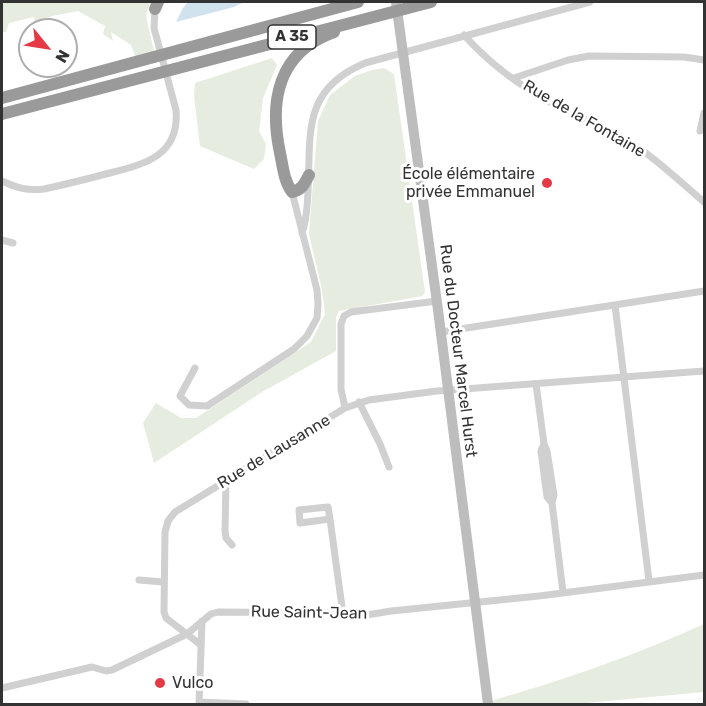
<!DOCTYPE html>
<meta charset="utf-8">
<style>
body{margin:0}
#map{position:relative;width:706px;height:706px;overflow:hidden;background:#fff;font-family:Rubik,sans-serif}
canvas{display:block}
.frame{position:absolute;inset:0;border:3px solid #333;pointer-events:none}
.north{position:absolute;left:18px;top:18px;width:60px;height:60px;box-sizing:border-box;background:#fff;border:2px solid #adadad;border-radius:50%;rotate:120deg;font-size:16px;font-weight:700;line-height:24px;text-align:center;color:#333}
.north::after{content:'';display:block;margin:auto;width:21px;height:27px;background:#e63946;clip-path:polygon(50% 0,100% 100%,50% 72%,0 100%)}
</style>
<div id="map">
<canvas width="706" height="706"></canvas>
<div class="frame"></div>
<div class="north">N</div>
</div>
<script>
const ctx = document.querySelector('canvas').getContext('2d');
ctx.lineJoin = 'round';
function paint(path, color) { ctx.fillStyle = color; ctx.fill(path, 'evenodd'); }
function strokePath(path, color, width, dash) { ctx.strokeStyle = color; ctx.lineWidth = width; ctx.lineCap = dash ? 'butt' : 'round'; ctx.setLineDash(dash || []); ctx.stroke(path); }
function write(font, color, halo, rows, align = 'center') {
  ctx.font = font + ' Rubik,sans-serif'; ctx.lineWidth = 6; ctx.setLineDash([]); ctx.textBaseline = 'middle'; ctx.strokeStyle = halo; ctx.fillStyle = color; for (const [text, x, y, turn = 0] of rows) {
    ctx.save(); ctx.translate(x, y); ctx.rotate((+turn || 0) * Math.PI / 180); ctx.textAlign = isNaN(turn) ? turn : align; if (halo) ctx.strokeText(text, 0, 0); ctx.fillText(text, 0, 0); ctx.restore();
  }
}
paint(new Path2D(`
 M2 2H150L146 16 154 51 136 58 131 45 111 32 113 41 103 34 105 26 78 11 52 16 35 23 34 17 9 23 6 32H2Z
 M272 58 277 65 263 98 259 131 266 144 264 159 254 169 200 146 194 96 195 83Z
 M384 68 394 74 425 292 423 296 339 311 336 317V351L262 392 154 463 143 423 156 403 181 418H196L311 342 325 314 322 290 309 234 318 121 330 95 355 76 372 70Z
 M704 624V692L575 704H489L494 700C566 679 636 655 704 624Z`), '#e6ecdf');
paint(new Path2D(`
 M188 2H244L234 7 176 22 183 8Z`), '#cfe2ee');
strokePath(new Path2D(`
 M464 35C489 63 523 88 555 105 577 116 600 125 621 137 652 154 678 180 704 202
 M514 78 568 60 589 56 684 57 704 60
 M700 131 704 113
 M2 181C17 188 27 191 44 189 63 185 83 180 102 175 140 165 180 159 176 110L154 28 155 9
 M302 233C307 220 307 207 308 192 311 134 301 90 365 63L590 2
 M2 240 13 243
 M615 305 649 581
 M441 332 704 291
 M195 368 180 396 189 405 207 406 294 349 307 336 317 318 318 304 317 290 292 192
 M536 384 544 444 547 451 554 495 552 503 547 497 541 451 544 444
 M359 402 380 444 389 467
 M345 408 341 389V324L344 316 351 312 437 301
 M226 481 225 531 226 538 232 545
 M552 503 563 592
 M330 519 300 523 299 510 328 507 330 519 342 607V613
 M139 580 163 582
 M201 645 166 618 164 612 165 532 168 521 175 512 345 408 369 400 437 391 704 371
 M2 688 92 667 106 671 112 670 187 634 211 614 218 612 342 613 367 615 391 611 539 596 704 575
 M199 702 246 704
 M199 704 202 621`), '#d0d0d0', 7);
strokePath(new Path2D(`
 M396 2 438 310 488 704`), '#bdbdbd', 10);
strokePath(new Path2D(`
 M155 9 158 2
 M2 98 358 2
 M2 114 431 2
 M309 175C305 183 302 190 292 192 284 181 283 167 280 153 269 101 278 52 334 32`), '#9a9a9a', 12);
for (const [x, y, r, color] of [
 [547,183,6,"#e63946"],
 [160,683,6,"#e63946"]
]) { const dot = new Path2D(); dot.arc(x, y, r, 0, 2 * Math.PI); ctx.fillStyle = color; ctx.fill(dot); strokePath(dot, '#fff', 2); }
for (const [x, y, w] of [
 [292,37,48]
]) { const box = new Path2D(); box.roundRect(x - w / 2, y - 12, w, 24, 4.5); ctx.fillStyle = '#fff'; ctx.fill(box); strokePath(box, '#333', 1.5); }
write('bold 15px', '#333', null, [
 ["A 35",292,37]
]);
write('16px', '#333', '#fff', [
 ["Rue de la Fontaine",584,119,30],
 ["Rue du Docteur Marcel Hurst",458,351,83],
 ["Rue de Lausanne",274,452,-31],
 ["Rue Saint-Jean",309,613,1]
]);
write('16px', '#333', '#fff', [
 ["École élémentaire",535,174],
 ["privée Emmanuel",535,192],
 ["Vulco",172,683,"left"]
], 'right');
</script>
